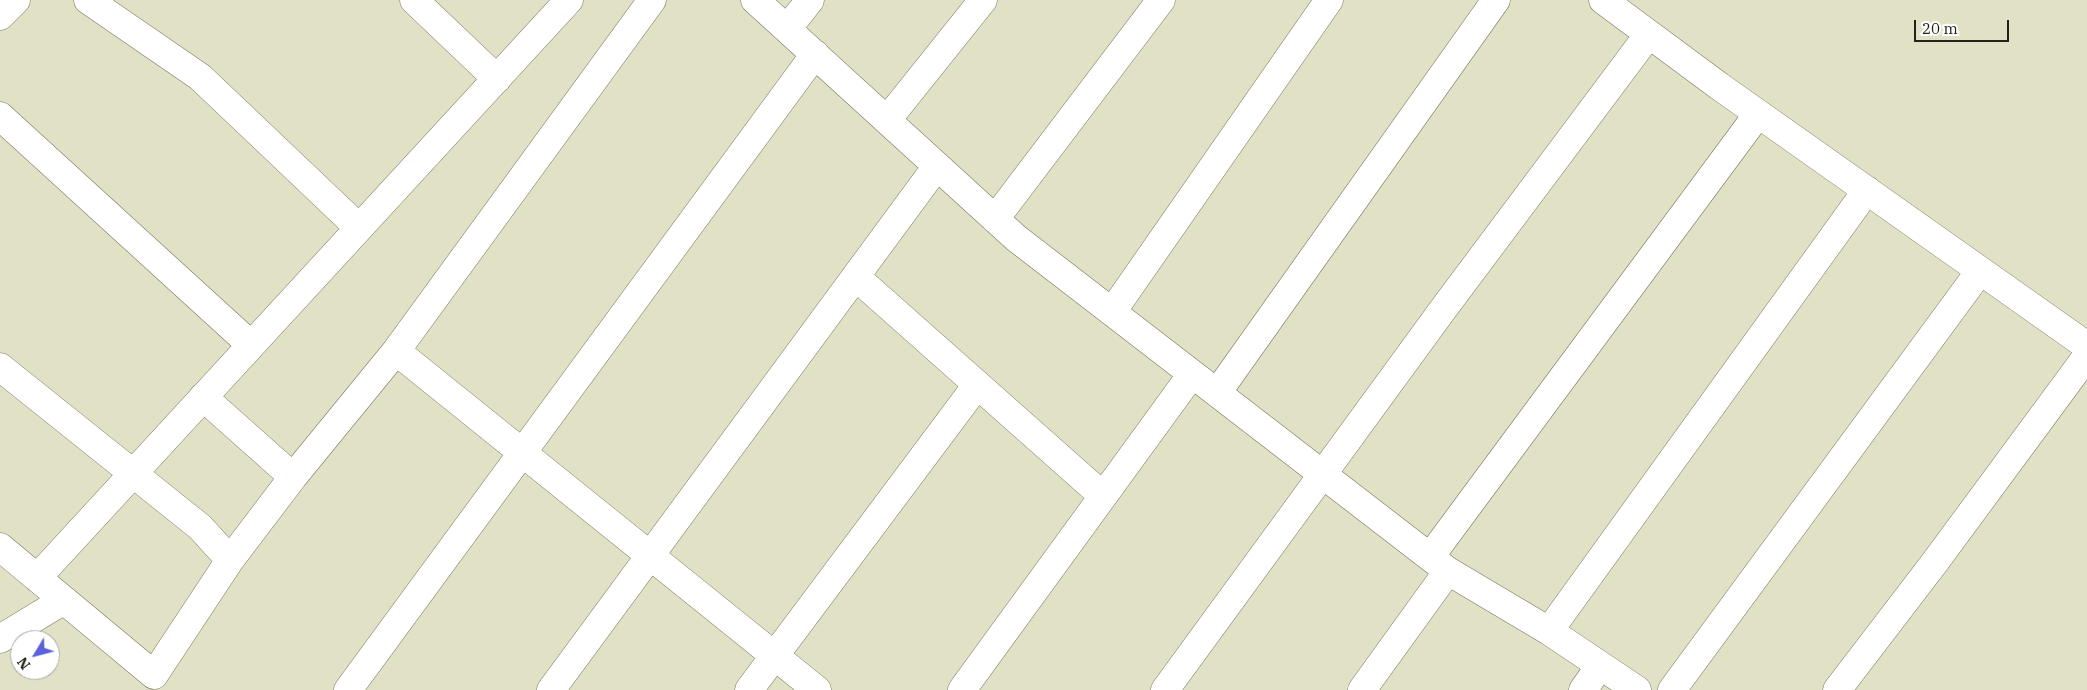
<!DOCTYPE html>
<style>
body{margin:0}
#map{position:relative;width:2087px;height:690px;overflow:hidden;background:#e1e2c5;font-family:"IBM Plex Serif",serif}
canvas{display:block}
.north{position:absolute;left:10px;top:630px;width:50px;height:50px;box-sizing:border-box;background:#fff;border:1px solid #a7a7a3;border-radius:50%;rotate:233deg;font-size:14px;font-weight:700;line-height:20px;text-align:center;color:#222218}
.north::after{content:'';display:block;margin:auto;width:18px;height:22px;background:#5b62da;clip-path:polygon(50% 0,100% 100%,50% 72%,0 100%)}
.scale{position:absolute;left:1914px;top:20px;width:95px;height:22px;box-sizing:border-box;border:2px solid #222218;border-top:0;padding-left:6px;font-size:15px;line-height:18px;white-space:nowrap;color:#222218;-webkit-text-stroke:4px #fff;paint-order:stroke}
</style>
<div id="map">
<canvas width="2087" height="690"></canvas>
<div class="north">N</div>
<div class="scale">20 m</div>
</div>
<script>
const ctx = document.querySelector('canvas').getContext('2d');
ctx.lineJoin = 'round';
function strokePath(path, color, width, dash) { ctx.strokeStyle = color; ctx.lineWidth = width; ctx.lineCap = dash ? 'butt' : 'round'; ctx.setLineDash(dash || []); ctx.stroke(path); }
const minor = new Path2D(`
 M88 0 200 77 359 228
 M414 0 497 79
 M755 0 1016 238 1448 571 1549 631 1637 690
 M1603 0 1719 86 2087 346
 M0 16 16 0
 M787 29 810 0
 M0 116 251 345
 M887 120 983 0
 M995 219 1161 0
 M856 277 1103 496
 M1112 312 1329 0
 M396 351 817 690
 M0 367 200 527 230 560 293 477 396 351 652 0
 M1217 393 1496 0
 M203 397 293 477
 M0 547 154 675 230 560
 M1430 557 1758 114
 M37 578 569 0
 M1549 631 1867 190
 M0 639 64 600
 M348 690 815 54
 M551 690 937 166
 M749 690 977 385
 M962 690 1192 374
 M1165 690 1444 308 1649 34
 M1362 690 1448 571
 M1583 690 1600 666
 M1672 690 1980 271
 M1837 690 1935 562 2087 356`);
strokePath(minor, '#77775d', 29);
strokePath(minor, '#fff', 28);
</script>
